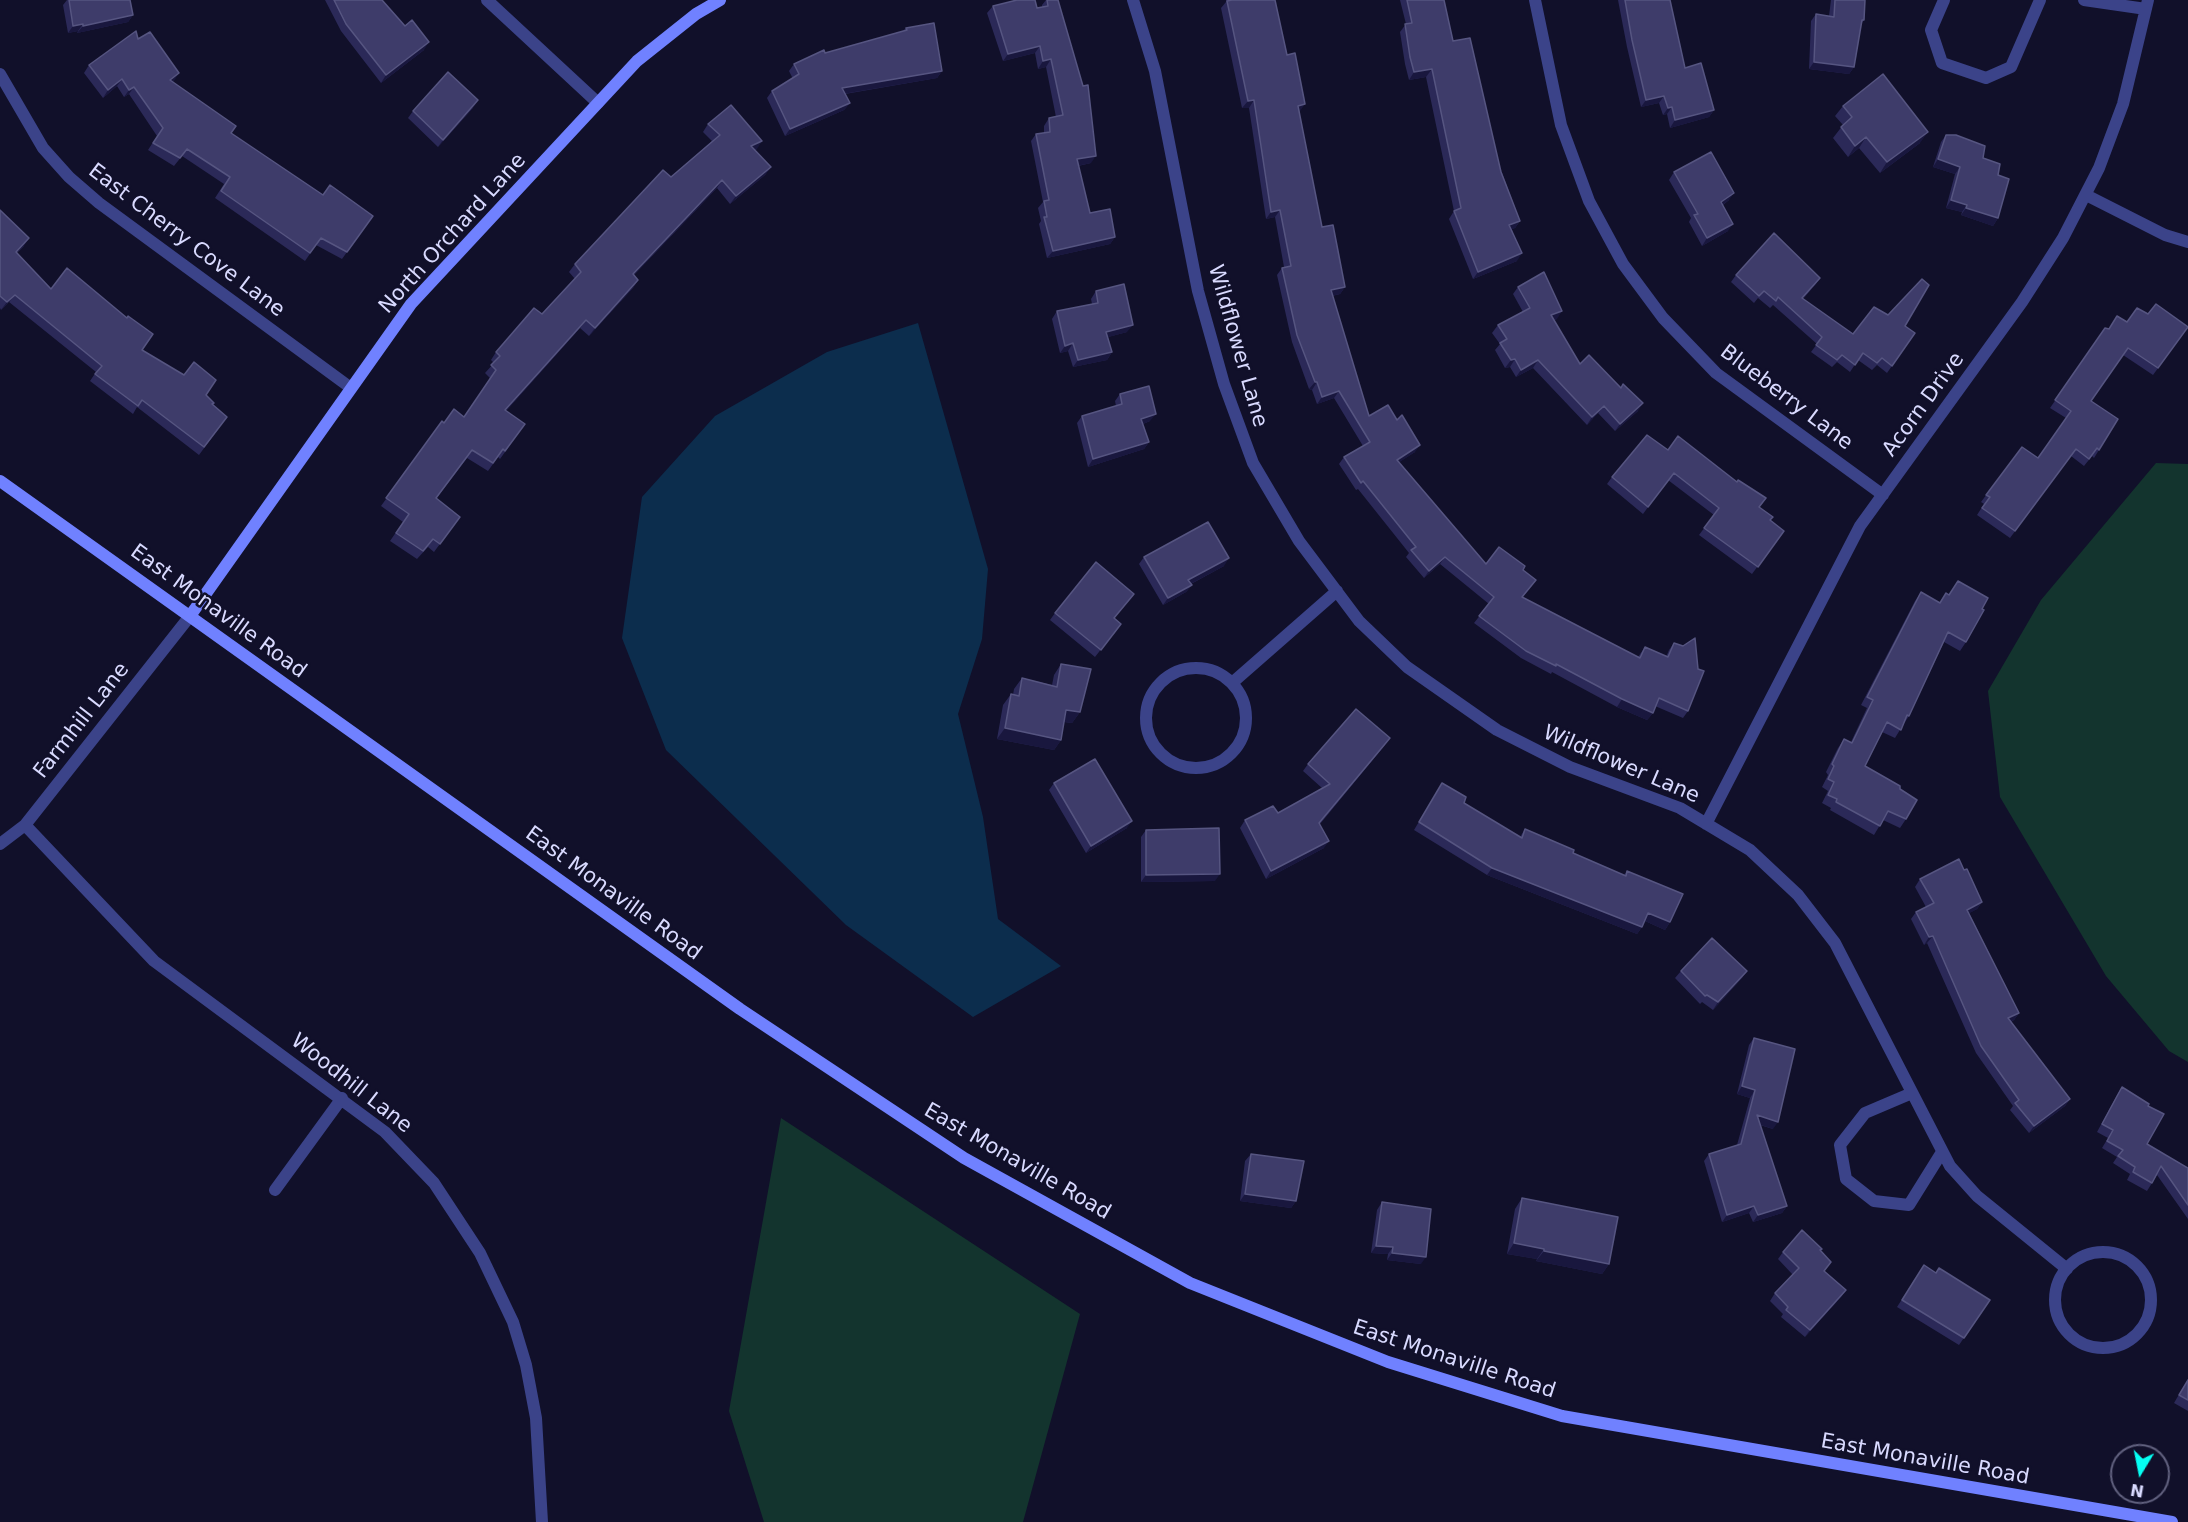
<!DOCTYPE html>
<style>
body{margin:0}
#map{position:relative;width:2188px;height:1522px;overflow:hidden;background:#11102a;font-family:"DejaVu Sans",sans-serif}
canvas{display:block}
.north{position:absolute;left:2110px;top:1444px;width:60px;height:60px;box-sizing:border-box;background:#11102a;border:2px solid #61617f;border-radius:50%;rotate:190deg;font-size:16px;font-weight:700;line-height:24px;text-align:center;color:#d9daff}
.north::after{content:'';display:block;margin:auto;width:21px;height:27px;background:#05fff3;clip-path:polygon(50% 0,100% 100%,50% 72%,0 100%)}
</style>
<div id="map">
<canvas width="2188" height="1522"></canvas>
<div class="north">N</div>
</div>
<script>
const ctx = document.querySelector('canvas').getContext('2d');
ctx.lineJoin = 'round';
function paint(path, color) { ctx.fillStyle = color; ctx.fill(path, 'evenodd'); }
function strokePath(path, color, width, dash) { ctx.strokeStyle = color; ctx.lineWidth = width; ctx.lineCap = dash ? 'butt' : 'round'; ctx.setLineDash(dash || []); ctx.stroke(path); }
function write(font, color, halo, rows, align = 'center') {
  ctx.font = font + ' "DejaVu Sans",sans-serif'; ctx.lineWidth = 5; ctx.setLineDash([]); ctx.textBaseline = 'middle'; ctx.strokeStyle = halo; ctx.fillStyle = color; for (const [text, x, y, turn = 0] of rows) {
    ctx.save(); ctx.translate(x, y); ctx.rotate((+turn || 0) * Math.PI / 180); ctx.textAlign = isNaN(turn) ? turn : align; if (halo) ctx.strokeText(text, 0, 0); ctx.fillText(text, 0, 0); ctx.restore();
  }
}
paint(new Path2D(`
 M2156 463 2188 464V1062L2169 1051 2106 976 2000 797 1988 691 2041 600Z
 M781 1118 1080 1314 1023 1522H764L729 1411Z`), '#13342e');
paint(new Path2D(`
 M918 323 988 569 982 639 958 714 983 817 998 919 1061 966 973 1017 846 925 666 750 622 638 642 497 715 416 827 352Z`), '#0c2d4d');
strokePath(new Path2D(`
 M487 0 598 103
 M1133 0 1155 71 1198 291 1224 384 1253 463 1299 541 1359 621 1407 667 1497 730 1570 767 1680 808 1750 850 1798 895 1835 943 1950 1166 1977 1196 2067 1269
 M1535 0 1561 125 1589 201 1623 264 1663 318 1716 373 1883 495
 M1944 0 1931 30 1942 63 1986 78 2011 67 2040 0
 M2084 0 2146 9
 M0 74 43 148 69 177 99 203 351 388
 M2086 195 2165 235 2188 242
 M1146 718a50 50 0 1 1 100 0a50 50 0 1 1-100 0Z
 M1232 683 1337 591
 M1706 824 1860 526 2022 302 2063 238 2099 168 2123 104 2148 0
 M25 825 154 961 385 1132 434 1183 480 1253 513 1322 526 1365 536 1418 542 1522
 M0 844 25 825 190 616
 M1912 1093 1865 1113 1840 1145 1846 1179 1874 1201 1909 1205 1942 1152
 M275 1190 342 1098
 M2055 1300a48 48 0 1 1 96 0a48 48 0 1 1-96 0Z`), '#3b4389', 12);
strokePath(new Path2D(`
 M0 481 740 1009 964 1158 1190 1283 1388 1362 1562 1416 2172 1522
 M190 616 411 304 637 61 696 14 720 0`), '#7081ff', 12);
paint(new Path2D(`
 M67 0H130L133 15 128 22 77 33 78 31 68 33 63 5Z
 M325 0H382L424 50 381 83 341 31Z
 M1046 0H1058L1091 163 1078 166 1090 213 1115 237 1110 244 1047 258 1039 224 1041 221 1038 208 1043 202 1031 141 1036 134 1044 133V126L1049 118 1056 117 1046 67 1038 69 1035 53 1003 61 987 13 993 6 1037 8 1042 7V5Z
 M1226 0H1275L1300 111 1299 112 1322 227 1345 287 1340 294 1332 296 1369 416 1415 452 1399 462 1486 564 1523 570 1536 580 1522 598 1638 657 1645 647 1666 657 1669 650 1674 643 1688 711 1683 718 1655 706 1653 713 1647 720 1617 707 1552 672 1551 674 1521 658 1474 623 1489 604 1440 564 1424 578 1406 557 1409 553 1358 489 1356 490 1339 464 1344 457 1363 446 1334 398 1317 404 1312 390 1309 389 1292 342 1277 275 1282 268 1284 267 1275 217 1266 219 1249 108H1242L1221 8 1226 2Z
 M1400 0H1444L1453 41 1520 221 1515 228 1512 229 1517 261 1473 279 1449 219 1454 211 1426 77 1409 80 1405 64 1400 32 1406 24Z
 M1618 0H1670L1685 68 1714 110 1709 117 1670 128 1667 114 1663 115 1659 103 1641 107 1627 47Z
 M1831 0H1865L1864 20 1861 24 1854 67 1849 74 1809 69 1811 21 1816 14 1829 16Z
 M906 28 942 71 937 78 845 94 850 103 844 110 785 136 767 98 772 91 793 79 789 71 794 64 825 53 903 31Z
 M138 39 174 81 172 82 231 133 323 195 373 216 342 259 316 245 305 261 215 198 224 184 182 156 174 166 148 150 157 136 129 94 124 97 117 86 103 98 84 73 89 65Z
 M1843 106 1920 143 1880 173 1859 148 1848 157 1833 138 1843 125 1835 116Z
 M473 108 438 147 408 118 413 111Z
 M708 124 757 149 755 150 771 167 765 175 730 204 717 188 634 275 638 280 633 288 589 336 580 328 506 411 525 424 500 459 498 457 488 471 467 458 436 499 460 517 434 552 428 547 417 559 390 541 403 522 381 506 442 421 444 423 464 417 490 378 485 373 494 363 491 360 496 352 542 314 575 279 569 272 575 264 671 177 712 141 703 132Z
 M1946 135 1983 158 1998 175V218L1993 226 1961 215 1962 212 1946 208 1955 174 1933 167 1941 142Z
 M1674 172 1729 200 1723 205 1728 231 1702 246 1689 222 1691 218 1669 180Z
 M0 210 24 246 17 253 51 289 142 350 206 395 214 403 213 405 227 417 199 455 137 407 133 414 90 381 96 372 9 302 1 310 0 308Z
 M1736 275 1820 278 1815 285 1803 299 1853 334 1905 326 1915 333 1887 373 1877 365 1872 370 1858 360 1850 372 1837 362 1832 367 1811 352 1817 344 1773 305 1770 308 1758 298 1754 303 1731 282Z
 M1518 287 1557 319 1554 320 1580 364 1638 411 1615 431 1598 413 1587 425 1533 368 1516 377 1510 367 1505 368 1495 350 1500 344 1492 333 1498 325 1523 312 1513 294Z
 M1096 291 1127 332 1108 337 1112 352 1107 360 1073 367 1068 351 1060 353 1052 319 1057 311 1092 304 1091 299Z
 M2127 322 2183 334 2153 375 2123 355 2091 401 2099 450 2094 458 2092 456 2084 466 2071 456 2010 538 1977 515 1984 504 1981 502 2022 447 2038 458 2066 418 2050 408 2105 328 2108 329Z
 M1120 394 1150 421 1143 424 1149 442 1144 449 1088 467 1077 423 1082 416 1116 406 1115 401Z
 M1668 450 1759 507 1770 521 1784 531 1752 574 1699 535 1714 515 1668 480 1643 514 1607 484 1612 477Z
 M1144 557 1224 566 1191 584 1192 585 1186 592 1163 605 1139 564Z
 M1958 581 1982 609 1966 642 1960 651 1944 642 1909 716 1903 725 1895 738 1882 732 1865 766 1900 789 1906 819 1900 828 1883 820 1874 835 1830 810 1831 808 1822 803 1828 791 1822 787 1828 775 1826 772 1838 748 1844 739 1851 742 1867 708 1861 705 1915 601 1921 592 1939 603 1946 593 1949 594Z
 M1134 594 1114 618 1121 624 1095 657 1050 620 1055 613Z
 M1061 664 1080 712 1072 723 1064 722 1061 740 1054 750 997 739 1003 705 1011 694 1013 695 1014 689 1022 678 1052 685 1054 675Z
 M1385 745 1320 824 1324 848 1266 879 1240 828 1245 820 1278 813 1322 788 1303 771 1308 764Z
 M1054 783 1127 828 1086 853 1049 790Z
 M1442 783 1464 803 1520 837 1525 829 1573 853 1624 875 1627 871 1670 922 1665 930 1645 921 1642 927 1637 934 1487 875 1414 830Z
 M1146 830 1215 881 1141 882V837Z
 M1920 879 1982 902 1977 909 1969 913 2019 1013 2014 1020 2011 1022 2070 1099 2065 1106 2029 1133 2010 1110 2013 1106 1976 1053 1927 943 1924 945 1911 919 1916 912 1926 907 1915 887Z
 M1681 971H1747L1742 978 1713 1010 1702 1002 1700 1004 1675 978Z
 M1754 1038 1773 1129 1760 1125 1787 1206 1782 1213 1753 1222 1749 1213 1722 1222 1704 1161 1709 1154 1737 1145 1750 1098 1737 1094 1749 1045Z
 M2122 1087 2148 1106 2147 1144 2188 1168V1219L2157 1175 2147 1191 2127 1180 2130 1174 2113 1163 2117 1157 2102 1148 2108 1138 2097 1132 2117 1095Z
 M1251 1154 1296 1201 1291 1208 1240 1201 1245 1161Z
 M1522 1198 1609 1264 1602 1274 1536 1261 1537 1259 1507 1254 1515 1209Z
 M1382 1202 1421 1264 1387 1260 1388 1254 1371 1253 1377 1210Z
 M1822 1249 1821 1251 1824 1271 1846 1290 1841 1297 1805 1337 1781 1317 1783 1314 1770 1301 1775 1293 1793 1275 1778 1259 1783 1252Z
 M1924 1265 1936 1273 1990 1300 1959 1345 1897 1307Z
 M2188 1379V1411L2174 1403Z`), '#2b2958');
paint(new Path2D(`
 M133 15 128 22 77 33 83 26Z
 M83 24 78 31 68 33 73 26Z
 M429 42 424 50 381 83 386 75Z
 M1040 46 1035 53 1003 61 1008 54Z
 M1051 59 1046 67 1038 69 1043 61Z
 M1814 62 1854 67 1849 74 1809 69Z
 M1432 69 1426 77 1409 80 1414 72Z
 M942 71 937 78 837 95 842 88Z
 M179 73 174 81 165 87 170 80Z
 M122 79 117 86 103 98 108 90Z
 M134 87 129 94 124 97 129 90Z
 M1664 96 1659 103 1641 107 1646 100Z
 M478 100 473 108 438 147 443 140Z
 M1254 100 1249 108H1242L1248 101Z
 M850 103 844 110 785 136 790 129Z
 M1305 104 1300 111 1293 113 1298 106Z
 M1672 107 1667 114 1663 115 1668 108Z
 M1714 110 1709 117 1670 128 1675 120Z
 M1928 132 1920 143 1880 173 1887 162Z
 M1866 137 1859 148 1848 157 1855 146Z
 M762 141 757 149 745 154 751 146Z
 M1096 156 1091 163 1072 167 1077 159Z
 M1938 159 1960 167 1955 174 1933 167Z
 M771 167 765 175 730 204 736 196Z
 M722 180 717 188 627 282 633 274Z
 M1734 193 1729 200 1716 210 1721 202Z
 M1951 200 1967 205 1962 212 1946 208Z
 M1966 208 1998 218 1993 226 1961 215Z
 M1280 210 1275 217 1266 219 1271 212Z
 M1520 221 1515 228 1504 232 1509 225Z
 M1733 224 1728 231 1702 246 1707 238Z
 M1115 237 1110 244 1047 258 1053 251Z
 M29 238 24 246 10 259 16 252Z
 M1522 253 1517 261 1473 279 1478 272Z
 M1820 278 1815 285 1796 306 1802 298Z
 M638 280 633 288 589 336 595 328Z
 M1345 287 1340 294 1326 297 1331 290Z
 M15 295 9 302 1 310 7 302Z
 M1562 311 1557 319 1546 323 1551 315Z
 M586 320 580 328 500 418 505 410Z
 M1133 325 1127 332 1101 339 1106 332Z
 M1073 343 1068 351 1060 353 1065 346Z
 M1112 352 1107 360 1073 367 1078 360Z
 M1515 359 1510 367 1505 368 1511 360Z
 M1538 360 1533 368 1516 377 1521 370Z
 M1315 382H1317L1312 390 1309 389Z
 M1339 391 1334 398 1317 404 1322 397Z
 M1643 403 1638 411 1615 431 1620 424Z
 M1604 406 1598 413 1587 425 1592 417Z
 M1156 414 1150 421 1136 427 1141 419Z
 M1149 442 1144 449 1088 467 1093 459Z
 M1420 445 1415 452 1392 467 1397 460Z
 M1445 557 1440 564 1424 578 1429 571Z
 M1229 558 1224 566 1183 588 1188 580Z
 M1192 585 1186 592 1163 605 1168 598Z
 M1622 699 1653 713 1647 720 1617 707Z
 M1066 710 1080 712 1072 723 1059 721Z
 M1005 728 1061 740 1054 750 997 739Z
 M1390 738 1385 745 1314 830 1319 823Z
 M1132 821 1127 828 1086 853 1091 846Z
 M1329 841 1324 848 1266 879 1271 871Z
 M1492 868 1642 927 1637 934 1487 875Z
 M1220 874 1215 881 1141 882 1146 875Z
 M1982 902 1977 909 1962 917 1967 910Z
 M1648 913 1670 922 1665 930 1643 920Z
 M1933 936 1927 943 1924 945 1929 937Z
 M1747 971 1742 978 1713 1010 1718 1002Z
 M2019 1013 2014 1020 2003 1025 2008 1018Z
 M1742 1086 1755 1090 1750 1098 1737 1094Z
 M2070 1099 2065 1106 2029 1133 2034 1126Z
 M1757 1115 1778 1122 1773 1129 1752 1122Z
 M1245 1194 1296 1201 1291 1208 1240 1201Z
 M1754 1206 1749 1213 1722 1222 1727 1215Z
 M1787 1206 1782 1213 1753 1222 1758 1215Z
 M1514 1243 1544 1249 1537 1259 1507 1254Z
 M1376 1246 1393 1247 1388 1254 1371 1253Z
 M1544 1251 1609 1264 1602 1274 1536 1261Z
 M1392 1253 1426 1257 1421 1264 1387 1260Z
 M1846 1290 1841 1297 1805 1337 1810 1330Z`), '#19173e');
const building = new Path2D(`
 M69 0H130L133 15 83 26V24L73 26Z
 M334 0H382L405 26 412 20 429 42 386 75 346 24Z
 M1017 0H1035L1037 8 1048 6 1047 0H1058L1083 86 1088 85 1096 156 1077 159 1090 213 1110 209 1115 237 1053 251 1044 217H1047L1044 201 1049 200 1036 134 1050 132 1049 118 1063 115 1051 59 1043 61 1040 46 1008 54 993 6Z
 M1232 0H1275L1287 55 1295 53 1305 104 1298 106 1322 227 1333 225 1345 287 1331 290 1369 416 1388 405 1397 420 1402 415 1420 445 1397 460 1486 564 1499 547 1525 566 1523 570 1536 580 1522 597 1640 658 1645 647 1668 657 1674 643 1683 646 1695 638 1698 669 1704 671 1688 711 1659 698 1653 713 1622 699 1556 664V666L1526 651 1479 616 1494 597 1445 557 1429 571 1411 550 1416 547 1363 481 1361 483 1344 457 1370 442 1339 391 1322 397 1317 382H1315L1297 335 1282 268 1291 266 1280 210 1271 212 1254 100 1248 101 1227 1Z
 M1407 0H1444L1453 41 1470 38 1501 172 1520 221 1509 225 1522 253 1478 272 1454 211 1461 208 1432 69 1414 72 1410 57 1405 24 1412 23Z
 M1625 0H1670L1685 68 1701 63 1714 110 1675 120 1672 107 1668 108 1664 96 1646 100 1632 40Z
 M1835 0H1865L1864 20H1862L1854 67 1814 62 1816 14 1834 17Z
 M934 23 942 71 842 88 850 103 790 129 772 91 799 74 794 64 824 50 825 53 907 30 906 28Z
 M136 31 138 39 150 32 179 73 170 80 236 126 231 133 323 195 330 185 373 216 347 252 321 238 310 253 221 191 230 177 187 149 180 158 153 143 163 128 134 87 129 90 122 79 108 90 89 65Z
 M448 72 478 100 443 140 413 111Z
 M1883 74 1928 132 1887 162 1866 137 1855 146 1841 127 1852 117 1843 106Z
 M731 105 762 141 751 146 771 167 736 196 722 180 633 274 638 280 595 328 586 320 505 410 525 424 505 451 503 449 493 463 472 450 436 498 460 517 440 544 433 539 423 551 396 533 409 514 386 498 442 421 444 423 454 409 464 417 496 370 491 365 500 356 496 352 534 308 542 314 581 272 575 264 663 170 671 177 720 135 708 124Z
 M1946 135H1956L1985 146 1983 158 2000 164 1998 175 2009 179 1998 218 1966 208 1967 205 1951 200 1960 167 1938 159Z
 M1711 152 1734 193 1721 202 1733 224 1707 238 1694 215 1698 214 1674 172Z
 M0 210 29 238 16 252 51 289 67 268 127 318 128 316 153 334 142 350 184 375 194 362 216 380 206 395 214 403 212 404 227 417 204 447 142 400 138 406 95 374 102 366 15 295 7 302 0 296Z
 M1774 233 1820 278 1802 298 1853 334 1874 307 1888 315 1922 279 1929 285 1905 326 1915 333 1892 366 1882 358 1877 363 1863 353 1855 365 1842 355 1837 360 1816 345 1822 337 1778 297 1776 301 1764 291 1759 296 1736 275Z
 M1544 272 1562 311 1551 315 1580 364 1589 355 1621 388 1623 384 1643 403 1620 424 1604 406 1592 417 1538 360 1521 370 1515 359 1511 360 1500 343 1507 339 1498 325 1530 308 1518 287Z
 M1124 284 1133 325 1106 332 1112 352 1078 360 1073 343 1065 346 1057 311 1098 303 1096 291Z
 M2156 304 2188 327 2158 368 2128 348 2091 401 2118 419 2099 450 2097 448 2089 459 2076 449 2015 531 1982 508 1990 497 1986 495 2022 447 2038 458 2071 411 2055 400 2105 328 2109 329 2117 316 2127 322 2137 308 2148 314Z
 M1149 386 1156 414 1141 419 1149 442 1093 459 1082 416 1122 404 1120 394Z
 M1647 435 1668 450 1678 436 1737 482 1738 480 1766 498 1759 507 1773 517 1770 520 1784 531 1758 567 1704 528 1719 508 1674 473 1648 507 1612 477Z
 M1208 522 1229 558 1188 580 1192 585 1168 598 1144 557Z
 M1096 562 1134 594 1114 618 1121 624 1101 650 1055 613Z
 M1958 581 1988 598 1982 609 1984 610 1966 642 1948 632 1909 716 1907 715 1901 730 1887 722 1865 766 1900 786V789L1917 800 1906 819 1888 811 1880 826 1836 802 1837 799 1828 795 1834 782 1828 779 1834 766 1832 764 1844 739 1852 743 1873 700 1867 697 1921 592 1940 603 1946 593 1949 595Z
 M1061 664 1091 669 1080 712 1066 710 1061 740 1005 728 1011 694 1019 696 1022 678 1057 687Z
 M1356 709 1390 738 1319 823 1329 841 1271 871 1245 820 1273 806 1278 813 1330 784 1308 764Z
 M1095 759 1132 821 1091 846 1054 783Z
 M1442 783 1466 797 1464 803 1522 838 1525 829 1574 850 1573 853 1626 876 1627 871 1683 894 1670 922 1648 913 1642 927 1492 868 1419 822Z
 M1219 828 1220 874 1146 875V830Z
 M1959 859 1964 870 1967 869 1982 902 1967 910 2019 1013 2008 1018 2070 1099 2034 1126 2015 1103 2019 1100 1981 1046 1933 936 1929 937 1916 912 1934 903 1920 879Z
 M1712 938 1747 971 1718 1002 1707 995 1705 996 1681 971Z
 M1754 1038 1795 1049 1778 1122 1757 1115 1787 1206 1758 1215 1754 1206 1727 1215 1709 1154 1741 1144 1755 1090 1742 1086Z
 M2122 1087 2149 1104 2148 1106 2164 1114 2147 1144 2188 1168V1205L2161 1166 2152 1183 2133 1172 2135 1167 2118 1156 2123 1150 2107 1141 2113 1130 2102 1124Z
 M1251 1154 1304 1161 1296 1201 1245 1194Z
 M1522 1198 1618 1217 1609 1264 1544 1251V1249L1514 1243Z
 M1382 1202 1431 1209 1426 1257 1392 1253 1393 1247 1376 1246Z
 M1802 1230 1822 1249 1820 1250 1831 1262 1824 1271 1846 1290 1810 1330 1786 1310 1788 1307 1775 1293 1799 1268 1783 1252Z
 M1924 1265 1936 1273 1939 1268 1990 1300 1964 1338 1902 1300Z
 M2188 1380V1400L2179 1395Z`);
paint(building, '#3e3c6a');
strokePath(building, '#565581', 1.5);
write('21px', '#d9daff', '#11102a', [
 ["North Orchard Lane",453,234,-48],
 ["East Cherry Cove Lane",186,241,37],
 ["Wildflower Lane",1237,346,74],
 ["Blueberry Lane",1786,398,37],
 ["Acorn Drive",1924,405,-54],
 ["East Monaville Road",218,612,36],
 ["Farmhill Lane",82,721,-52],
 ["Wildflower Lane",1621,765,23],
 ["East Monaville Road",613,894,36],
 ["Woodhill Lane",351,1084,38],
 ["East Monaville Road",1017,1162,30],
 ["East Monaville Road",1454,1360,18],
 ["East Monaville Road",1925,1460,10]
]);
</script>
